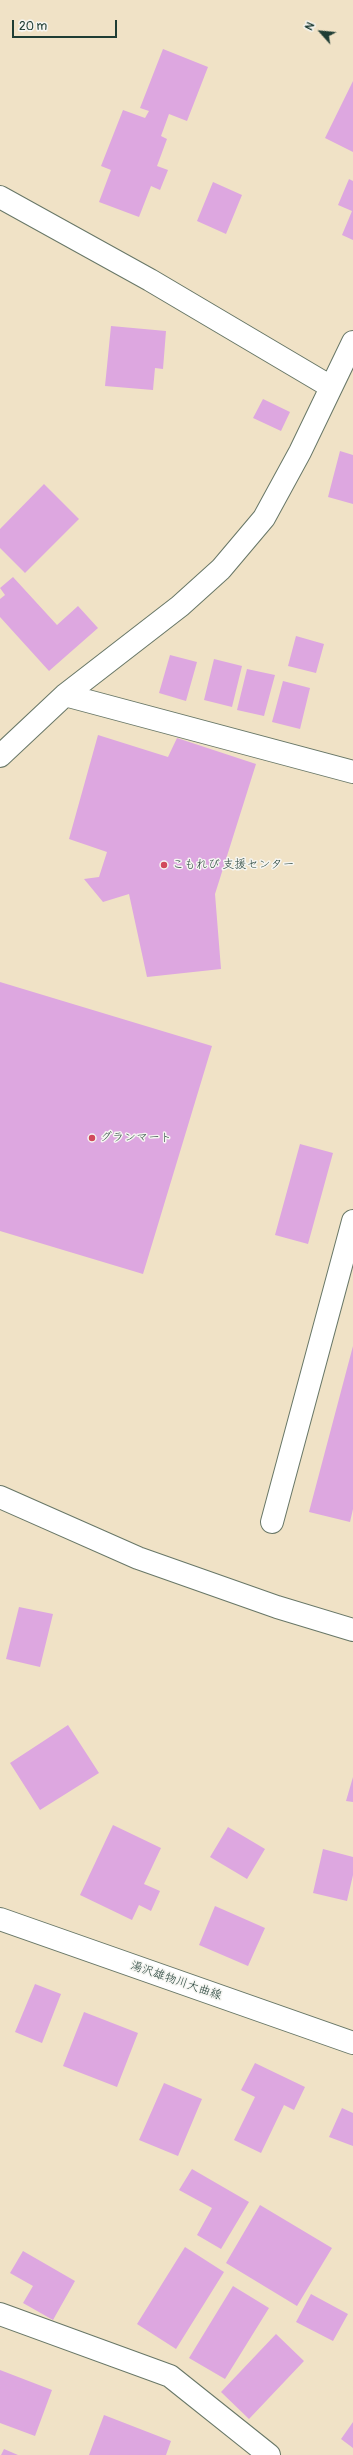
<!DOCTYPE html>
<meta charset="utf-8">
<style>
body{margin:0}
#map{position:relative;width:353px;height:2455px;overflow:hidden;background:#f0e2c6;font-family:Pangolin,sans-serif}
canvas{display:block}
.north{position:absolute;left:301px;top:12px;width:40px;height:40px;-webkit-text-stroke:3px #f6f6f2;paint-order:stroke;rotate:297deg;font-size:11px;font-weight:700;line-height:16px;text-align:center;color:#1f3d34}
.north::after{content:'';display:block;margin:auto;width:14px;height:18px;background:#1f3d34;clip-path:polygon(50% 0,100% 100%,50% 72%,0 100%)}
.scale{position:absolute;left:12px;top:20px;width:105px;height:18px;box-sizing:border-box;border:2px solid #1f3d34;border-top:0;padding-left:5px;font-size:12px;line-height:14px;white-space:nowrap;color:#1f3d34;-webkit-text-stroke:3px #f6f6f2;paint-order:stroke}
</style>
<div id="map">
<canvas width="353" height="2455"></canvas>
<div class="north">N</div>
<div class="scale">20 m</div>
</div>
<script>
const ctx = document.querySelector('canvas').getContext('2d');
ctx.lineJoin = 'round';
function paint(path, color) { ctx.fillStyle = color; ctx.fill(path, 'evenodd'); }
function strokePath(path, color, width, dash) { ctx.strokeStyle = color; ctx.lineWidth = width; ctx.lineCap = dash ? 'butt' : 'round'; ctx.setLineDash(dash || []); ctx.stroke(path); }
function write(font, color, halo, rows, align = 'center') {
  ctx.font = font + ' Pangolin,"Klee One",sans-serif'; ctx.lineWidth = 3; ctx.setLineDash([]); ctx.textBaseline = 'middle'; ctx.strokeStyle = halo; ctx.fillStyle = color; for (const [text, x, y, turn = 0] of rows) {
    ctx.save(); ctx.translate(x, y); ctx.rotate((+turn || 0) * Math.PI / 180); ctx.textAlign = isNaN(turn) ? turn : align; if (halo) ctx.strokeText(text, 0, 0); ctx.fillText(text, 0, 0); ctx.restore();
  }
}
paint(new Path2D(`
 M163 49 208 67 187 121 169 114 161 136 167 139 157 166 168 170 160 190 151 186 139 217 99 202 111 170 101 166 123 110 145 118 149 111 140 108Z
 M353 81V152L325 138Z
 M349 179 353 181V240L342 235 352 211 338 205Z
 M213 182 242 195 226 234 197 221Z
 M111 326 166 331 163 369 155 368 153 390 105 386Z
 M263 399 290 412 281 431 253 418Z
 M340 451 353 455V504L328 497Z
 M44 484 79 519 25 573 0 548V529Z
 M13 577 57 625 78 606 98 628 49 671 0 617V599L5 595 0 588Z
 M296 636 324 644 316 673 288 666Z
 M170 655 197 662 186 701 159 693Z
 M214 659 242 666 232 707 204 700Z
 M247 669 275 675 264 716 237 710Z
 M283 681 310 688 300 729 272 722Z
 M98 735 168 757 177 738 256 764 215 894 221 969 147 977 129 894 103 902 84 879 99 877 107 852 69 839Z
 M0 982 212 1046 143 1274 0 1231Z
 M300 1144 333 1153 308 1244 275 1235Z
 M353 1346V1509L350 1522 309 1512Z
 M19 1607 53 1614 40 1667 6 1659Z
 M68 1725 99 1773 40 1810 10 1763Z
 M353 1777V1802L346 1801Z
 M113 1825 161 1848 144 1884 160 1891 151 1911 139 1905 132 1920 80 1895Z
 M228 1827 265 1849 247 1879 210 1857Z
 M323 1849 353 1857V1875L347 1901 313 1893Z
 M215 1906 265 1928 248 1966 199 1945Z
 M35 1984 61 1994 42 2043 15 2032Z
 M84 2012 138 2033 117 2087 63 2066Z
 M255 2063 305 2087 294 2110 284 2105 261 2153 234 2140 255 2097 241 2090Z
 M164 2083 202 2099 178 2156 139 2140Z
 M342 2108 353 2113V2146L329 2137Z
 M192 2169 249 2202 221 2249 197 2235 212 2208 179 2190Z
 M260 2205 332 2248 297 2306 226 2263Z
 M185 2247 224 2272 176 2349 137 2324Z
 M23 2251 75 2281 53 2320 23 2303 33 2286 10 2273Z
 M233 2286 269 2308 225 2379 189 2358Z
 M311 2294 348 2314 333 2341 296 2322Z
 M276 2334 304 2361 249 2419 221 2392Z
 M0 2370 52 2390 35 2436 0 2423Z
 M104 2415 171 2441 166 2455H89Z
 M353 2422V2448L341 2439Z
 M4 2449 18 2455H1Z`), '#dda7e0');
const minor = new Path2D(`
 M0 197 150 280 331 387
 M65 695 353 772
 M0 756 65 695 180 606 221 569 264 518 300 452 353 342
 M0 1497 138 1558 277 1607 353 1630
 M272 1522 353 1221
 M0 2314 170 2376 269 2455`);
const major = new Path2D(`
 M0 1919 353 2043`);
strokePath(minor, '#687767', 24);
strokePath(major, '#687767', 24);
strokePath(minor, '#fff', 22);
strokePath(major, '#fff', 22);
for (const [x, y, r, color] of [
 [164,865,4,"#d1495b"],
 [92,1138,4,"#d1495b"]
]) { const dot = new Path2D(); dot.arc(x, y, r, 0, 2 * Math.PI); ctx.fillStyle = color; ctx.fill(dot); strokePath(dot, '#f6f6f2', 1.5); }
write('12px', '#1f3d34', '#f6f6f2', [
 ["こもれび 支援センター",172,865],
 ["グランマート",100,1138]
], 'left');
write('12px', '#1f3d34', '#f6f6f2', [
 ["湯沢雄物川大曲線",176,1981,19]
]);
</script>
